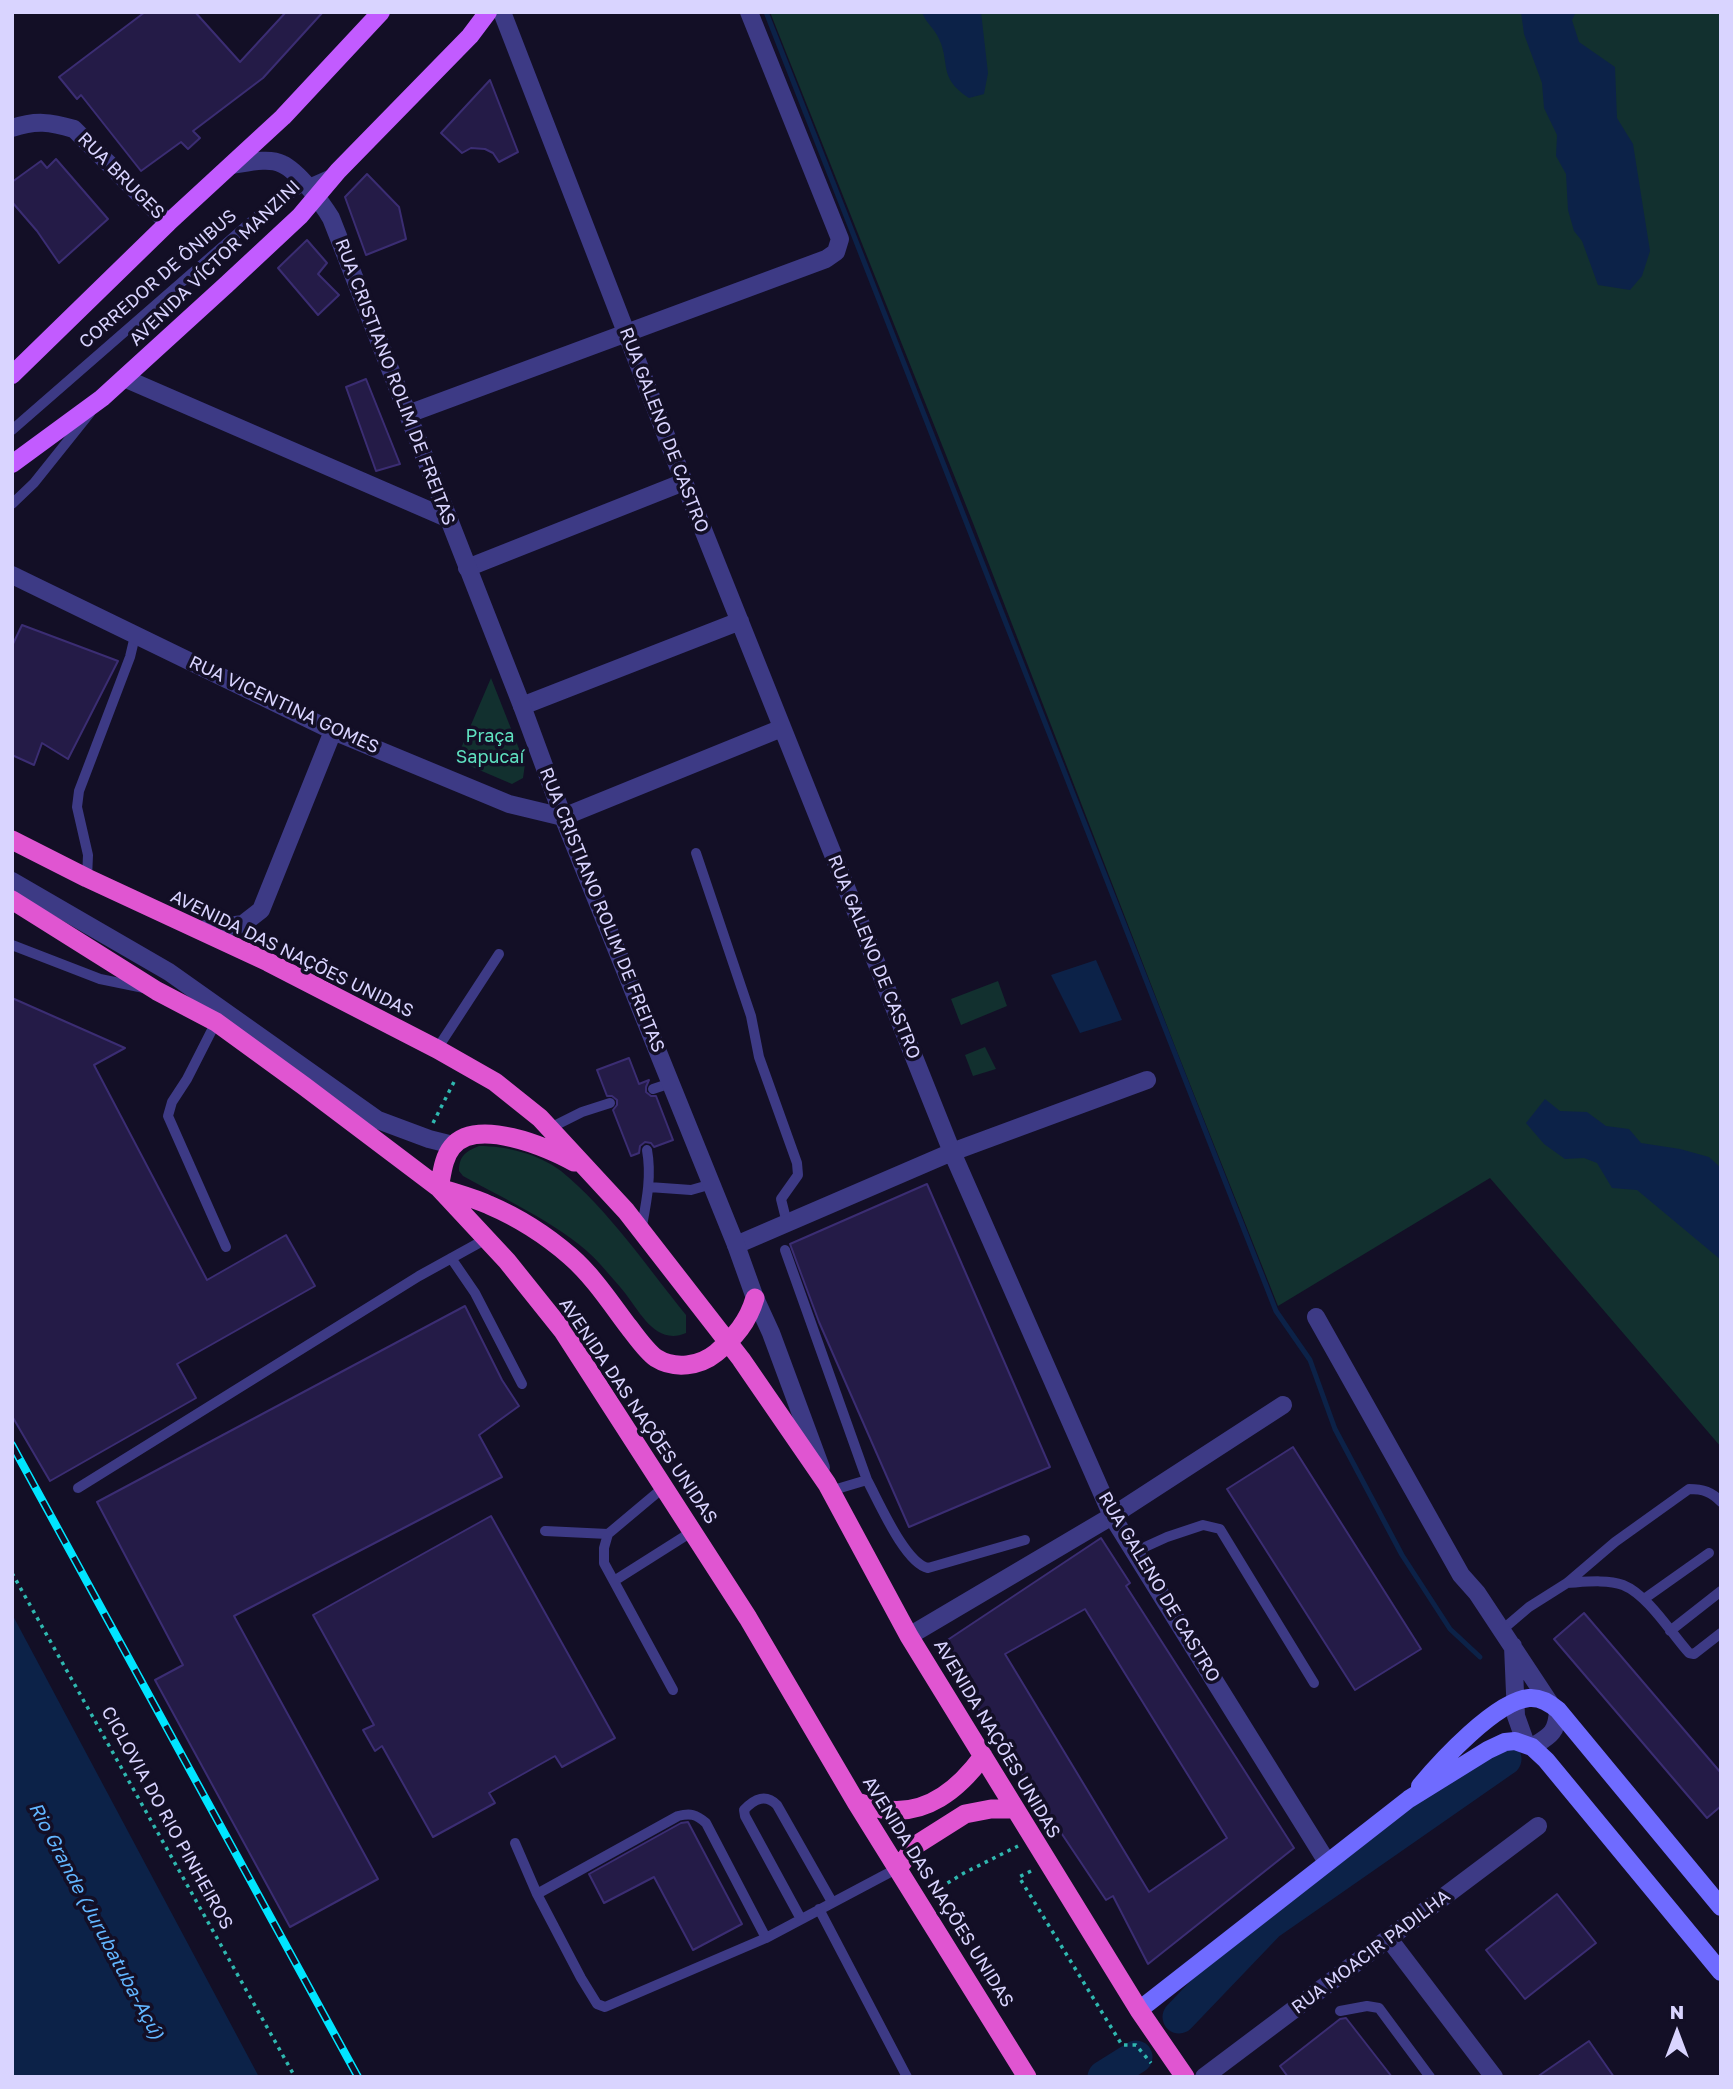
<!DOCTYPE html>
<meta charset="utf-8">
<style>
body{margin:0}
#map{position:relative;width:1733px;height:2089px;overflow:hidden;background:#130f26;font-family:"Golos Text",sans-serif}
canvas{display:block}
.frame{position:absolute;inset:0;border:14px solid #d9d4ff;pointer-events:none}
.north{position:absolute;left:1642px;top:1998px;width:70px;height:70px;-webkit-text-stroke:5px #130f26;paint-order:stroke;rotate:0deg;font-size:19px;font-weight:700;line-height:28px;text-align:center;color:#d9d4ff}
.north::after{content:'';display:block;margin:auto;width:24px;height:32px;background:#d9d4ff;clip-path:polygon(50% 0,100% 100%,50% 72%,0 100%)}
</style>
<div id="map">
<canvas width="1733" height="2089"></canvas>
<div class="frame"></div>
<div class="north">N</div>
</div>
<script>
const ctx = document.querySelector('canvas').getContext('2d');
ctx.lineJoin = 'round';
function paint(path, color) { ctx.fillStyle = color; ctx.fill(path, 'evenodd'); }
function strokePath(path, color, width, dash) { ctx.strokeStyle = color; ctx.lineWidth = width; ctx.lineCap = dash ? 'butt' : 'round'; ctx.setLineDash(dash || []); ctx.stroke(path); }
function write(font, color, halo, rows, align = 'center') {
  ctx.font = font + ' "Golos Text",sans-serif'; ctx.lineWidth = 7; ctx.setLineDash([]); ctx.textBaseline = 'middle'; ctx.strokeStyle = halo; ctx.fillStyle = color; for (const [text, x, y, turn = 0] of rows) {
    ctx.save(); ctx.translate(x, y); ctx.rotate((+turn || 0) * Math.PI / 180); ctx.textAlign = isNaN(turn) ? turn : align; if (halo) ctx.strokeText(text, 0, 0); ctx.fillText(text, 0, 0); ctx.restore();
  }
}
paint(new Path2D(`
 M770 12H1721V1447L1490 1178 1278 1306 1174 1044 973 523Z
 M491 678 525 764 523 778 512 784 456 760Z
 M998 981 1007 1006 961 1025 951 999Z
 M985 1047 996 1069 973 1076 965 1055Z
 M479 1146C506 1146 539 1154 561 1171 607 1208 648 1268 686 1315V1333C656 1346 640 1312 625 1293 617 1283 608 1273 600 1264 568 1228 506 1200 463 1176L459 1171C459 1156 466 1151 479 1146Z`), '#12302f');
paint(new Path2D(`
 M922 12H981L988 73 984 94 969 98C936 77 952 62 937 35 932 26 926 23 922 12Z
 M1521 12H1576L1572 20 1579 42 1615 67 1617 118 1633 144 1650 251 1642 276 1630 290 1598 285 1582 241 1574 231 1568 210 1566 174 1556 156 1557 135 1544 108 1542 83 1524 34Z
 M1096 960 1122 1020 1080 1033 1051 975Z
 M1545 1099 1560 1111 1587 1112 1606 1126 1629 1129 1641 1143 1680 1149 1709 1157 1721 1168V1260L1637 1190 1612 1188 1597 1163 1584 1158 1565 1159 1544 1144 1526 1123Z
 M12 1614 259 2077H12Z`), '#0c2248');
strokePath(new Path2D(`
 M766 12 1276 1311 1310 1360 1335 1429 1402 1555 1450 1629 1480 1657`), '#0c2248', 5);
strokePath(new Path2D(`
 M1179 2017 1268 1924 1505 1759
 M1104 2077 1136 2057`), '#0c2248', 33);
const building = new Path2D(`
 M145 12H195L240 62 286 12H323L263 78 193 131 200 138 188 149 181 142 141 171 81 95 77 99 59 77Z
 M490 80 518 152 499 162 493 153 485 149 471 148 462 153 441 133Z
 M56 159 108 219 59 263 37 231 12 202V182L41 161 47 168Z
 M367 174 399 207 406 239 366 255 345 197Z
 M307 240 327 263 318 274 339 295 318 315 278 268Z
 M366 379 400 464 376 471 346 387Z
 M22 625 118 661 68 759 42 743 34 765 12 755V646Z
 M12 998 125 1048 94 1065 207 1280 286 1235 315 1286 177 1364 196 1398 50 1481 12 1416Z
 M629 1058 639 1084 649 1080 646 1087V1092L651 1096H656L673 1140 654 1147 651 1143 645 1142 640 1146 639 1153 631 1156 613 1110 617 1105V1100L612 1096H607L597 1070Z
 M927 1184 1050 1467 909 1527 819 1322 790 1244Z
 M465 1306 502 1380 519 1406 479 1435 502 1477 234 1616 378 1879 290 1927 155 1680 183 1665 97 1502Z
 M1293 1447 1421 1649 1355 1690 1227 1489Z
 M491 1516 615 1738 562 1767 555 1756 489 1793 495 1803 433 1837 382 1746 375 1751 363 1730 374 1725 313 1615Z
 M1101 1538 1130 1583 1126 1586 1294 1848 1148 1964 1113 1896 1106 1900 937 1647ZM1085 1609 1227 1838 1149 1892 1005 1654Z
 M1584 1613 1721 1773V1806L1707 1818 1554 1639Z
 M688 1822 742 1924 693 1950 654 1877 604 1903 589 1874 681 1823Z
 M1557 1894 1596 1943 1525 1999 1486 1950Z
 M1346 2018 1392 2077H1288L1280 2066 1340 2019Z
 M1589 2041 1614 2077H1537Z`);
paint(building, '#241b47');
strokePath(building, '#3b2d73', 2);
strokePath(new Path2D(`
 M433 1123 455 1080
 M12 1573 295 2077
 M1031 1871 1019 1877 1122 2045H1136L1151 2063
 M933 1892 964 1873 1018 1846`), '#2fb8b0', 3.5, [3.5, 5]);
strokePath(new Path2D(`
 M12 430 269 206 306 185 331 174
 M12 504 34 483 90 413
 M696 853 751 1016 759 1057 797 1163 798 1175 781 1199 787 1223
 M87 878 88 855 77 807 79 791 130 657 135 636
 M12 945 100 979 144 988
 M216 1022 187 1079 172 1102 168 1116 226 1247
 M437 1049 499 954
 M653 1089 671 1083
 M550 1128 582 1112 610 1103
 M649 1187 691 1190 712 1184
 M641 1231C646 1204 652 1178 647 1150
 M785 1250 867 1480 830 1491
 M451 1258 475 1293 522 1384
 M867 1480C879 1502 905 1563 928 1568L1025 1540
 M664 1487 608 1534 604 1548V1563L673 1690
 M78 1488 419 1276 486 1239
 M545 1531 608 1534
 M1134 1552 1167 1537 1203 1525 1220 1529 1314 1683
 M614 1581 693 1531
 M1567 1583C1584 1582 1607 1579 1623 1585 1648 1595 1671 1633 1689 1653L1694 1654 1721 1633
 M1644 1599 1709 1553
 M1502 1630 1529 1607 1567 1583 1615 1542 1689 1489C1703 1489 1712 1492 1721 1502
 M1670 1631 1721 1591
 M515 1843 537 1894 581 1978 597 2004 605 2007 766 1938 898 1868
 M537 1894 678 1816C690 1813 696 1814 706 1823L766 1938
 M819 1909 907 2077
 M801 1919 745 1816 744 1810C755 1798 766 1794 777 1805L832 1902
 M1340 2011 1367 2006 1379 2008 1430 2077`), '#3d3a85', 10);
strokePath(new Path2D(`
 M502 12 684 482 952 1152 1112 1516 1327 1862
 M12 128C36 120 50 122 74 129L168 223
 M124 378 449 519
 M408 414 826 259 836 252 840 239 749 12
 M467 568 684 482
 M12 575 333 731 509 804 563 817 782 728
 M522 706 740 621
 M12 881 169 972 378 1120 429 1139 453 1145
 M200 930 243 924 261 910 333 731
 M736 1245 952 1152 1147 1080
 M1316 1317 1461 1575 1477 1593 1549 1702
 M909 1636 1112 1516 1283 1405
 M1513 1646 1516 1716 1526 1744
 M1532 1747C1550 1736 1557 1733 1558 1710
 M1389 1939 1494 2077
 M1204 2077 1538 1826`), '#3d3a85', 18);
strokePath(new Path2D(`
 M232 165C246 163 269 157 282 164 298 171 322 203 331 218L522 706 563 817 736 1245 755 1298 771 1333 821 1468`), '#3d3a85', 18);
strokePath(new Path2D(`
 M1420 1786C1441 1761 1496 1701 1529 1698 1540 1697 1550 1703 1558 1710L1721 1907
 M1139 2010 1409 1799 1488 1750 1505 1742 1515 1741 1532 1747 1546 1760 1721 1972`), '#6f6bff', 18);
strokePath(new Path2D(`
 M12 375 168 223 283 117 381 12
 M12 464 102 398 226 285 300 216 338 171 470 36 488 12`), '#c25bff', 18);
strokePath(new Path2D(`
 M12 840 87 878 268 962 437 1049 495 1082 540 1118 626 1211 741 1359 827 1484 909 1636 1139 2010 1185 2077
 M12 900 157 991 216 1022 304 1086 439 1188 507 1261 563 1331 748 1618 856 1802 1027 2077
 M439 1188C442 1174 443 1158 452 1147 476 1117 548 1147 574 1162
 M443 1189C458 1194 474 1198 489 1205 517 1217 547 1236 570 1256 593 1276 610 1302 628 1326 636 1336 646 1351 656 1358 675 1370 700 1366 716 1353 735 1337 748 1322 755 1298
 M856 1802C865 1804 874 1808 882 1809 925 1817 959 1789 983 1756
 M898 1868 916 1845 965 1814 991 1809H1015`), '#e055d1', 19);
const rail = new Path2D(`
 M12 1445 358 2077`);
strokePath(rail, '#00e5ff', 8);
strokePath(rail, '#130f26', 5, [16]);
write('18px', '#d9d4ff', '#130f26', [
 ["RUA BRUGES",121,176,45],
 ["AVENIDA VÍCTOR MANZINI",215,263,-44],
 ["CORREDOR DE ÔNIBUS",158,279,-41],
 ["RUA CRISTIANO ROLIM DE FREITAS",395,382,69],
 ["RUA GALENO DE CASTRO",664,430,69],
 ["RUA VICENTINA GOMES",284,705,25],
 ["RUA CRISTIANO ROLIM DE FREITAS",602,910,68],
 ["AVENIDA DAS NAÇÕES UNIDAS",292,954,26],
 ["RUA GALENO DE CASTRO",874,957,68],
 ["AVENIDA DAS NAÇÕES UNIDAS",638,1411,56],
 ["RUA GALENO DE CASTRO",1159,1587,59],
 ["AVENIDA NAÇÕES UNIDAS",997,1739,59],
 ["CICLOVIA DO RIO PINHEIROS",167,1818,61],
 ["AVENIDA DAS NAÇÕES UNIDAS",938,1892,58],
 ["RUA MOACIR PADILHA",1371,1952,-37]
]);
write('18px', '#5fe0c0', '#130f26', [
 ["Praça",490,736],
 ["Sapucaí",490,757]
]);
write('italic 19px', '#62b6ff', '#130f26', [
 ["Rio Grande (Jurubatuba-Açú)",96,1921,62]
]);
</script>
